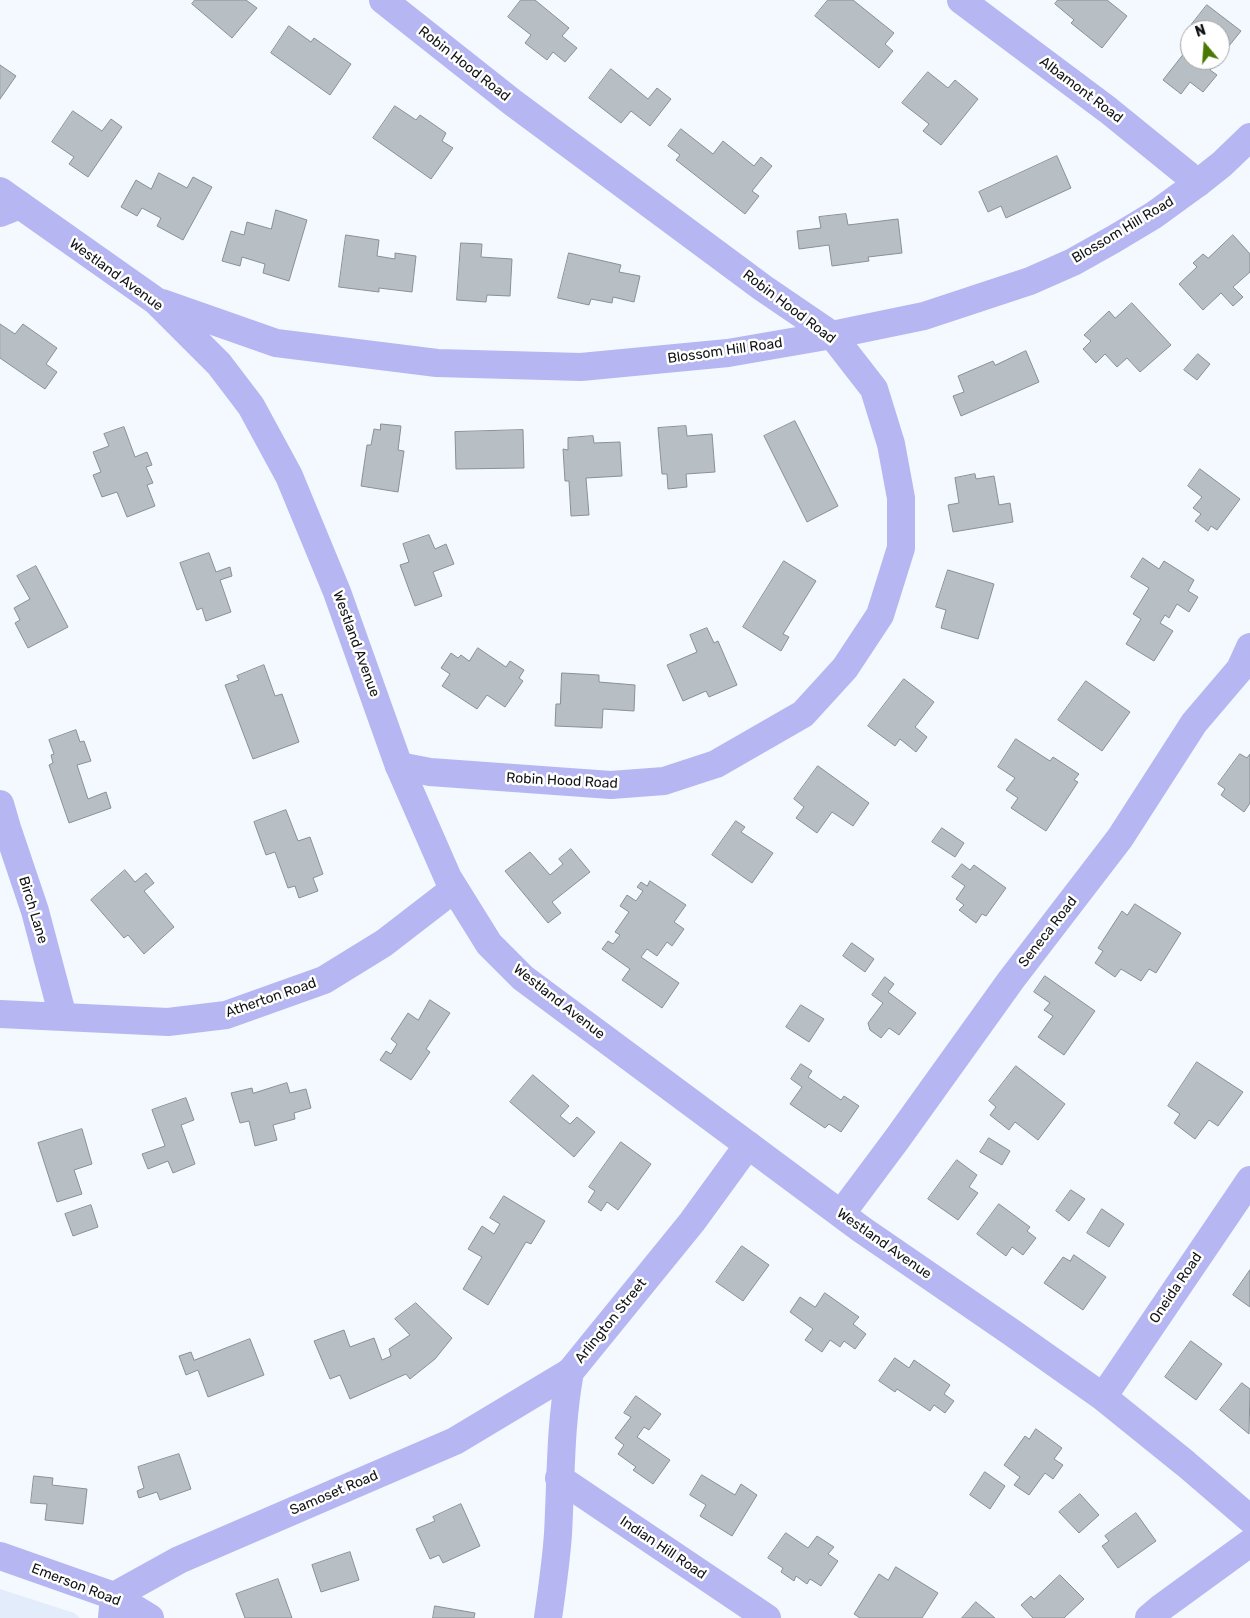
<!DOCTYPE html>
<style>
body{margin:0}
#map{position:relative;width:1250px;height:1618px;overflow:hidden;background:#f4f8ff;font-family:Rubik,sans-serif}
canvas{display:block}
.north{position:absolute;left:1180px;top:20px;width:50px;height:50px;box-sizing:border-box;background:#fff;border:1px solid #a0a1a2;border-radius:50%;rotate:342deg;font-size:14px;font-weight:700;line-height:20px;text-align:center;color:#111316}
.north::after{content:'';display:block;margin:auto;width:18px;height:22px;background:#497900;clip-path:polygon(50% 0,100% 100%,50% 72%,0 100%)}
</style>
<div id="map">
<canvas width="1250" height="1618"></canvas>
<div class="north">N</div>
</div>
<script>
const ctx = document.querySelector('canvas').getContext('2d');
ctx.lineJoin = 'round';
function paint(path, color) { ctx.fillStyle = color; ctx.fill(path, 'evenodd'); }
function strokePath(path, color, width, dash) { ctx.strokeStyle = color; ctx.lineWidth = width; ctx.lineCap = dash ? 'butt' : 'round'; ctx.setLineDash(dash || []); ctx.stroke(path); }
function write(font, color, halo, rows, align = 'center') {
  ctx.font = font + ' Rubik,sans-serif'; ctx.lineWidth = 5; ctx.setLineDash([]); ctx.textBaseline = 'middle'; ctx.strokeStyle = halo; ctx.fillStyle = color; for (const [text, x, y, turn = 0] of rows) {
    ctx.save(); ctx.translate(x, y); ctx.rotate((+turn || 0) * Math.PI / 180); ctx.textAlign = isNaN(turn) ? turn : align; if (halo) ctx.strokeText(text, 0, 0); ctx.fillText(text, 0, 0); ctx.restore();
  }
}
paint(new Path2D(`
 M0 1589 74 1613 80 1618H0Z`), '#e3ecfa');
const building = new Path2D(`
 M195 0H246L257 8 232 38 192 4Z
 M521 0H535L569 28 562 36 577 48 565 62 553 52 547 60 525 43 531 35 508 17Z
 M828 0H853L894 33 885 44 893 51 879 68 815 16Z
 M1058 0H1107L1127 16 1102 48 1071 23 1074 20 1055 4Z
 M1207 5 1241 31 1220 57V30H1198L1192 24Z
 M289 26 311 42 314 38 351 64 330 95 271 53Z
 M1190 40V60H1218L1210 70 1217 75 1203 92 1190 82 1181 94 1163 80 1185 52 1182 50Z
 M0 65 16 76 0 99Z
 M611 69 648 99 657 88 671 99 650 126 631 111 621 123 589 98Z
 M928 72 948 88 955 80 978 99 941 145 923 131 929 124 902 103Z
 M395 106 416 120 420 115 446 133 442 141 453 148 431 179 373 138Z
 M73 111 102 131 111 119 122 127 88 177 69 164 74 157 52 142Z
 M681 129 713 154 723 141 754 166 761 157 772 166 752 191 759 196 745 214 676 160 680 155 668 146Z
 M1057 156 1071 188 1006 218 1001 206 988 212 979 192Z
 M159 173 187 188 193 177 212 187 183 240 157 226 161 218 142 208 137 216 121 207 136 180 151 189Z
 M276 210 307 220 289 281 263 273 265 264 242 257 240 266 222 261 231 231 244 235 247 222 271 229Z
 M846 214 848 225 898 219 902 253 868 257 869 261 832 266 829 245 799 249 797 231 821 228 819 217Z
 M346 235 379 240 377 256 395 259V253L416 256 412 292 379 288V292L339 287Z
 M1233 235 1250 254V272L1233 287 1243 297 1233 306 1221 293 1203 310 1179 284 1197 267 1193 263 1203 254 1208 258Z
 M461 243 482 244 481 257 512 259 510 296 487 295 486 302 457 300Z
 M569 253 621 265 619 272 640 276 634 302 613 297 612 303 591 299 589 305 558 298Z
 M1132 303 1171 345 1140 372 1127 358 1117 367 1105 354 1096 363 1083 349 1091 341 1084 335 1109 311 1115 318Z
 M0 324 15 334 23 324 57 348 46 364 57 372 45 389 0 358Z
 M1026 351 1039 382 961 416 953 396 964 392 958 376 993 361 995 365Z
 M1198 354 1210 364 1197 380 1184 370Z
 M795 421 838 506 807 522 764 436Z
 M381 424 401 426 398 450 404 451 398 492 361 486 367 445H371L374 429 380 430Z
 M686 426 687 436 712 434 715 472 686 474 687 487 668 489 667 474H662L658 428Z
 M124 427 135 457 147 452 152 465 146 467 153 483 147 485 155 506 127 517 117 492 102 497 93 475 101 472 93 452 109 446 104 434Z
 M523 430 524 468 456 469 455 432Z
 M593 436 594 443 620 442 622 476 586 478 589 515 571 516 569 481H565L563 449 568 450V438Z
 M1200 469 1240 499 1217 530 1211 526 1208 531 1195 521 1201 514 1193 508 1202 497 1188 486Z
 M975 474 976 479 994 476 999 505 1010 503 1013 522 953 532 948 505 959 503 955 478Z
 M429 535 435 549 446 544 454 564 433 572 442 596 415 606 400 565 409 562 403 544Z
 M209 553 216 572 230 567 232 576 220 580 231 612 206 621 202 608 197 610 180 563Z
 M1143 558 1159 569 1164 561 1194 580 1188 591 1198 597 1189 612 1177 604 1169 618 1165 615 1160 623 1173 631 1154 661 1126 644 1141 619 1133 614 1149 588 1131 577Z
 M784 561 816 581 783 634 789 637 781 651 743 627Z
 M36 566 68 627 28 648 15 623 20 620 14 608 30 599 17 576Z
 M948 570 994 584 978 639 941 628 946 610 936 607Z
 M707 628 714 643 718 641 737 685 709 697 706 691 683 701 667 665 697 652 690 635Z
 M478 648 506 667 510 661 524 670 519 678 523 681 505 707 487 695 477 709 442 686 450 674 441 668 451 653 458 658 461 655 469 661Z
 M264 665 275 696 282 694 299 742 253 759 225 685 239 680 237 676Z
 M562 673 599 675V682L635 685 634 711 603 709 602 728 555 726 556 704H560Z
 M904 679 934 702 915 727 927 737 916 752 900 739 895 746 868 726Z
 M1086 681 1130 712 1102 751 1058 720Z
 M76 730 80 742 84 741 91 761 77 765 88 799 106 792 111 808 69 823 49 765 53 763 51 755 54 754 49 740Z
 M1016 739 1050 761 1053 757 1079 774 1074 780 1078 782 1046 831 1011 808 1018 798 1006 790 1015 778 998 767Z
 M1240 754 1247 758 1250 754V803L1244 812 1221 795 1225 789 1218 784Z
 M818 766 869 803 853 826 832 812 817 833 796 818 804 807 794 799Z
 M286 810 298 841 310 837 323 874 313 878 318 891 299 898 295 886 288 888 275 852 266 855 254 822Z
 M736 821 745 827 741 832 773 853 752 883 712 855Z
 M942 828 964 843 955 857 932 842Z
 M571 849 590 872 552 902 561 913 548 923 505 871 530 852 550 875 563 864 559 859Z
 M962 864 970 870 974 865 1006 888 986 916 982 914 976 923 959 910 964 905 956 899 965 886 952 877Z
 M125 870 135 882 146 873 154 883 144 891 174 927 144 954 128 935 124 938 91 900Z
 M650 881 686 905 674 922 684 929 672 946 667 942 657 956 647 949 641 957 679 983 662 1008 622 980 630 969 602 949 608 941 613 944 620 935 615 932 629 912 620 906 627 895 636 901 643 891 637 887 641 882 647 886Z
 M1135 904 1181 933 1156 973 1149 969 1141 981 1121 969 1115 977 1095 963 1103 951 1098 948 1122 911 1127 915Z
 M852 943 874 959 865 972 843 956Z
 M1045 976 1095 1011 1064 1055 1038 1037 1053 1016 1044 1010 1050 1003 1034 992Z
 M885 977 894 984 888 992 916 1013 899 1035 889 1028 881 1038 870 1030 868 1023 883 1003 872 995Z
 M430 1000 450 1013 426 1049 430 1052 411 1080 380 1060 386 1051 391 1054 397 1044 391 1039 408 1013 418 1020Z
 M801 1005 824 1019 809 1042 786 1027Z
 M1197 1062 1243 1092 1218 1126 1209 1120 1195 1139 1174 1123 1180 1114 1168 1106Z
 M801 1064 812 1071 808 1077 841 1100 844 1096 859 1106 841 1132 829 1124 825 1128 790 1104 802 1087 791 1079Z
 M1016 1066 1065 1104 1038 1140 1015 1122 1009 1130 990 1115 996 1107 989 1101Z
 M533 1075 569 1106 560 1116 570 1124 577 1117 595 1132 574 1157 510 1102Z
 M287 1083 290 1093 306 1089 311 1108 294 1113 295 1119 273 1125 277 1140 255 1146 249 1121 240 1123 231 1093 252 1088 253 1093Z
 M186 1098 194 1120 181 1125 195 1164 173 1173 168 1161 148 1169 142 1154 165 1146 152 1110Z
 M82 1129 92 1164 74 1170 82 1194 57 1202 38 1143Z
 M989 1138 1010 1151 1002 1165 980 1152Z
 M621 1142 651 1164 618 1210 607 1202 601 1211 588 1202 595 1191 589 1187Z
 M957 1160 977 1175 969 1187 978 1193 958 1220 928 1199Z
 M1071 1190 1085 1199 1069 1221 1056 1211Z
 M504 1196 545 1221 531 1244 526 1242 488 1305 463 1289 482 1257 468 1249 482 1226 494 1234 500 1224 490 1218Z
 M999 1204 1030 1227 1027 1231 1036 1238 1023 1255 1012 1247 1006 1256 977 1234Z
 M91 1205 98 1227 73 1236 65 1214Z
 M1102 1209 1124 1224 1109 1247 1087 1233Z
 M742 1246 769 1265 743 1301 716 1282Z
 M1074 1255 1106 1277 1083 1310 1044 1283 1063 1257 1070 1261Z
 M1250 1270V1307L1233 1295Z
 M825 1293 859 1317 853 1324 866 1334 855 1349 844 1341 840 1347 830 1340 822 1352 805 1340 813 1329 790 1312 800 1297 815 1307Z
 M416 1303 452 1338 435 1359 410 1379 406 1374 350 1399 340 1375 330 1379 314 1341 344 1330 350 1347 374 1338 382 1360 391 1356 389 1349 410 1335 395 1319Z
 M250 1339 264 1375 208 1397 198 1370 186 1375 179 1356 191 1352 194 1360Z
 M1191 1341 1222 1364 1196 1400 1165 1377Z
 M895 1358 909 1368 914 1360 950 1385 944 1394 954 1401 945 1413 934 1405 930 1411 897 1389 895 1392 879 1381Z
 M1242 1383 1250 1389 1249 1434 1220 1410Z
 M636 1396 661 1414 649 1430 644 1427 637 1437 670 1460 653 1484 633 1470 636 1467 618 1454 624 1445 615 1438 631 1417 624 1413Z
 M1036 1429 1062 1448 1054 1459 1063 1465 1053 1479 1045 1473 1029 1495 1014 1485 1020 1477 1004 1465 1025 1436 1029 1439Z
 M179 1454 191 1489 160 1500 157 1492 139 1498 137 1491 144 1488 138 1467Z
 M985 1472 1005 1486 990 1509 970 1495Z
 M702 1475 735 1495 741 1484 757 1495 732 1536 700 1516 706 1505 690 1495Z
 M34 1476 53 1478 52 1485 87 1489 83 1524 45 1520 47 1504 31 1503Z
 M1080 1494 1099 1515 1079 1533 1059 1512Z
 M461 1504 480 1546 443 1563 439 1555 430 1559 416 1529 435 1521 433 1517Z
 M1136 1513 1156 1541 1118 1568 1102 1546 1109 1541 1105 1536Z
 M786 1533 808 1548 817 1536 834 1547 828 1554 838 1561 821 1586 810 1579 807 1584 796 1576 794 1581 781 1572 783 1568 768 1558Z
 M350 1552 359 1580 321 1592 312 1565Z
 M896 1567 938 1593 922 1618H860L854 1614 879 1574 888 1580Z
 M1060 1575 1084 1599 1064 1618H1033L1021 1605 1031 1596 1034 1599Z
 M278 1579 292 1618H245L236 1594Z
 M976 1602 995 1618H962Z
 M435 1606 475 1613 474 1618H433Z`);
paint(building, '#b7bfc4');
strokePath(building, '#899196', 1);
strokePath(new Path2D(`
 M383 0 512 102 763 288 832 335 874 389 891 444 901 498V548L880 615 845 668 803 714 716 764 664 781 611 785 430 772 399 766
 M961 0 1108 110 1198 183
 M0 213 20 205
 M0 804 7 828 35 911 63 1017
 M0 1014 168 1022 226 1015 324 980 384 943 454 889
 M748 1145 861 1229 1011 1332 1103 1397 1186 1464 1250 1519
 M841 1214 897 1139 1011 980 1120 838 1194 723 1240 669 1250 647
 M1103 1397 1250 1180
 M559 1478 767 1618
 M0 1556 114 1596 150 1618
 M112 1618 114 1596 179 1560 455 1441 570 1372
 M1149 1618 1162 1607 1250 1543`), '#b5b6f2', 28);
strokePath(new Path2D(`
 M0 191 156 301 219 364 251 406 289 476 337 592 399 766 448 878 489 944 523 978 748 1145 692 1222 570 1372C560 1425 561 1479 558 1534 556 1562 552 1590 548 1618
 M162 303 276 343 437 363 581 367 728 353 832 335 924 316 1030 281 1073 262 1114 239 1154 215 1198 183 1222 164 1250 137`), '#b5b6f2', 28);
write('14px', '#111316', '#fff', [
 ["Robin Hood Road",464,64,38],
 ["Albamont Road",1081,90,37],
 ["Blossom Hill Road",1123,230,-31],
 ["Westland Avenue",116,275,36],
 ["Robin Hood Road",789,307,37],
 ["Blossom Hill Road",725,351,-8],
 ["Westland Avenue",356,644,70],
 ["Robin Hood Road",562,781,3],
 ["Birch Lane",33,910,73],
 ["Seneca Road",1048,932,-52],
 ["Atherton Road",271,998,-19],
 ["Westland Avenue",559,1002,38],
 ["Westland Avenue",884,1244,35],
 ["Oneida Road",1176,1288,-56],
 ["Arlington Street",611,1321,-51],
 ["Samoset Road",334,1493,-23],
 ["Indian Hill Road",663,1548,34],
 ["Emerson Road",76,1585,21]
]);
</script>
